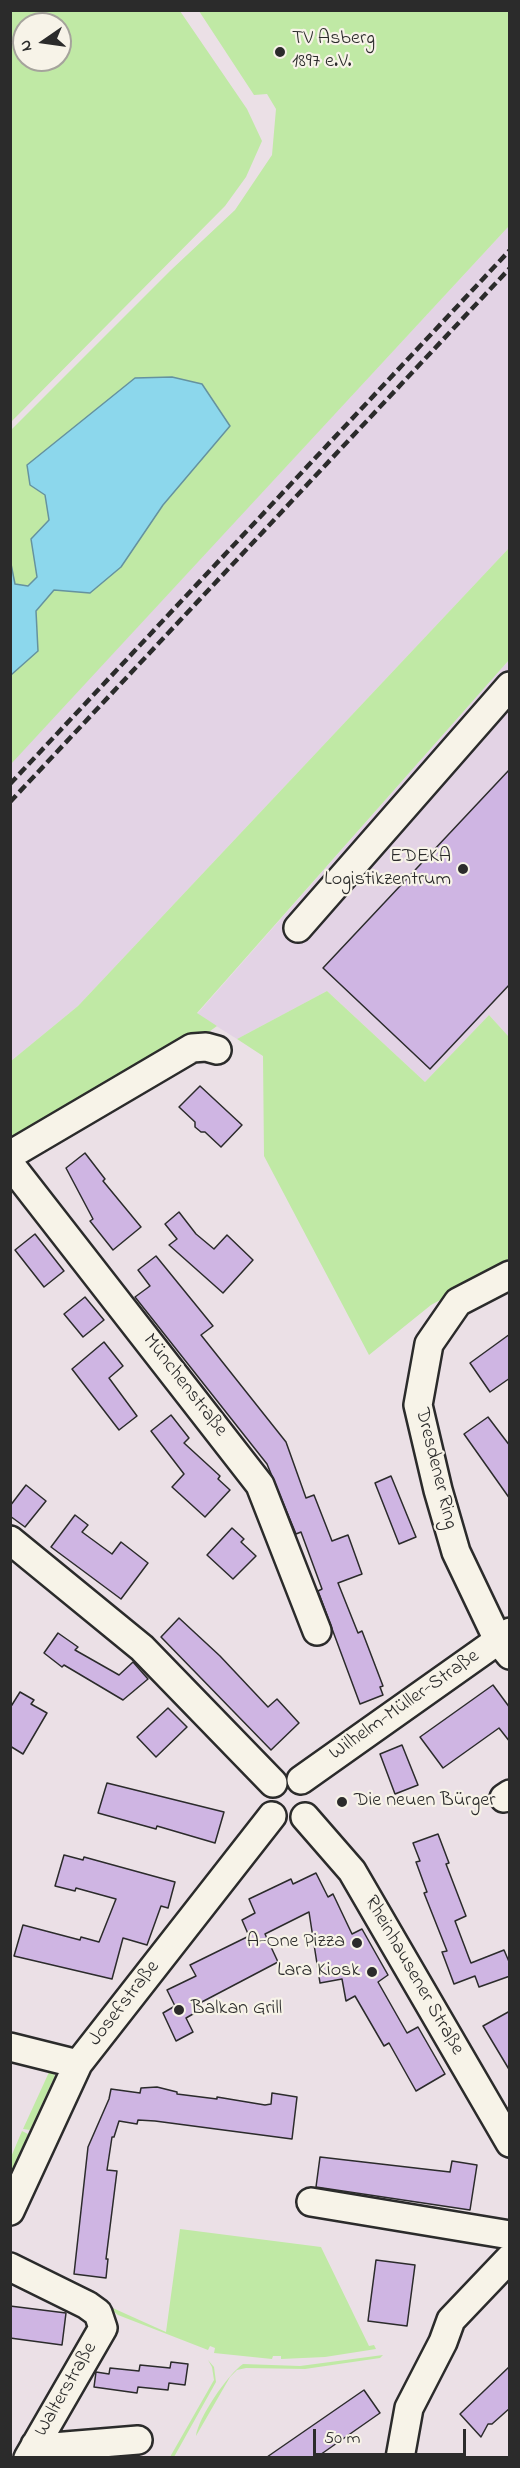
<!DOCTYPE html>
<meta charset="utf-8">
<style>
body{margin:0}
#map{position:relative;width:520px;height:2468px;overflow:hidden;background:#ebe0e6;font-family:"Indie Flower",sans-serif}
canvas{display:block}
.frame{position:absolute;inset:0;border:12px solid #2b2b2b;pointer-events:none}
.north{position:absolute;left:12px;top:12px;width:60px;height:60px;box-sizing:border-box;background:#f7f3e8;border:2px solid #a5a39c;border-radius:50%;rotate:257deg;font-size:16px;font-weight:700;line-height:24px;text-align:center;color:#2b2b2b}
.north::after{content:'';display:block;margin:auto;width:21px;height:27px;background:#2b2b2b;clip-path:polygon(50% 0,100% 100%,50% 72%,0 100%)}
.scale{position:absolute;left:313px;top:2429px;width:153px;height:27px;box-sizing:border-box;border:3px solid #2b2b2b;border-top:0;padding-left:8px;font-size:18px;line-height:21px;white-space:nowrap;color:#2b2b2b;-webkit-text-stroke:4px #f7f3e8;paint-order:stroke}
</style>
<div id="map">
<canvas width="520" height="2468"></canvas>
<div class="frame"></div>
<div class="north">N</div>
<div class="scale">50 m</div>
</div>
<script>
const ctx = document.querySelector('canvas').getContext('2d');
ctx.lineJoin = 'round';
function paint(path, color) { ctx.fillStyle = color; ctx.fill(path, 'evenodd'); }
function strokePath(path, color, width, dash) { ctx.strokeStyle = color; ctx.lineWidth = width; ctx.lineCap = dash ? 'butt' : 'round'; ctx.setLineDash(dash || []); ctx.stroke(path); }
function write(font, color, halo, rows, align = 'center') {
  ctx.font = font + ' "Indie Flower",sans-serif'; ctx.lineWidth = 4.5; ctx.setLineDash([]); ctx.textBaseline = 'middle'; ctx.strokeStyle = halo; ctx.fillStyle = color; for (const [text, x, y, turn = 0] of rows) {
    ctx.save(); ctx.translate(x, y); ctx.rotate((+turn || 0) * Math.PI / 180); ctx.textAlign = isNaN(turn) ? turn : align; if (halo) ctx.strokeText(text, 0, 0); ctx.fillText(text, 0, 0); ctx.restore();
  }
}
paint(new Path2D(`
 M509 226V548L78 1006 11 1061 10 764Z
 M509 660V1037L489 1015 425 1082 327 991 237 1039 197 1014Z`), '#e3d3e5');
paint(new Path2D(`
 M11 10 180 11 247 109 262 141 246 177 225 206 11 422ZM24 24H60V60H24Z
 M199 11H509V226L11 764V430L171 270 235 210 272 155 276 109 267 94 254 95Z
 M509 548V660L197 1013 217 1026 192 1044 11 1137V1061L78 1006Z
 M327 991 425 1082 489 1015 509 1037V1262L431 1305 369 1355 264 1156 263 1056 237 1039Z
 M50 2070 55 2076 52 2082 30 2130 23 2129Z
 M22 2131 28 2134 11 2173V2157Z
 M180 2229 321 2247 369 2346 374 2345 376 2349 325 2357 281 2359V2356H273L272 2359 214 2353 215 2348 210 2346 208 2350 118 2315 108 2307 75 2291 166 2332Z
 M383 2355 380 2358 305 2369 246 2368 237 2370 230 2377 196 2436C198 2418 228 2374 243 2364L300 2366Z
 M208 2360 214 2367 216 2382 174 2457H170L214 2380 212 2367Z`), '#c0e9a5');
const water = new Path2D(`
 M172 377 202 384 230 426 163 505 121 567 90 593 54 590 36 611 38 651 11 675V564L15 584 28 586 37 577 31 539 49 520 45 495 30 485 27 465 135 378Z`);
paint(water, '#8cd7ec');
strokePath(water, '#65929f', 1.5);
const building = new Path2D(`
 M510 769V984L430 1069 323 968Z
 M200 1086 242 1125 221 1147 205 1132H201L195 1127V1122L179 1107Z
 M85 1153 105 1179 103 1181 141 1227 113 1250 90 1221 93 1219 66 1168Z
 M179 1212 196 1234 214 1249 227 1235 253 1260 223 1293 169 1245 177 1239 165 1224Z
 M35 1234 64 1271 44 1287 15 1250Z
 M156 1256 213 1326 201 1335 286 1442 306 1498 314 1495 332 1541 348 1535 362 1574 338 1583 358 1633 362 1631 383 1686 380 1687 383 1695 360 1704 318 1591 322 1589 301 1532 296 1534 267 1464 135 1297 150 1286 138 1270Z
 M85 1297 104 1320 83 1337 64 1314Z
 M510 1334V1378L490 1392 470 1363Z
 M104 1342 123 1366 109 1378 137 1416 119 1430 72 1369Z
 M171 1415 189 1438 184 1443 220 1476 218 1479 230 1490 205 1517 172 1487 184 1474 151 1431Z
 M488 1417 510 1446V1499L464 1434Z
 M391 1476 416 1537 399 1544 375 1483Z
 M26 1485 46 1501 25 1527 10 1516V1506Z
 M75 1515 88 1525 82 1532 112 1554 121 1542 148 1563 121 1599 51 1547Z
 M232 1528 244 1539 241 1542 256 1556 233 1579 207 1555Z
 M179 1618 220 1656 268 1707 277 1699 299 1723 271 1750 161 1637Z
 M58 1633 78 1647 75 1650 119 1675 133 1662 148 1679 123 1700 64 1665 62 1667 44 1653Z
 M493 1685 510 1708V1742L499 1728 443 1768 420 1737Z
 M20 1692 34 1700 31 1704 47 1713 23 1754 10 1746V1708Z
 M168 1708 187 1727 156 1757 137 1737Z
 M402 1745 418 1785 395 1794 380 1754Z
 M107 1783 224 1812 215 1843 157 1826 156 1829 98 1813Z
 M438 1834 449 1863 446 1864 466 1916 455 1921 469 1958 471 1963 504 1950 510 1964V1976L479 1987 475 1976 454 1984 442 1952 447 1951 424 1893 427 1892 416 1862 420 1861 413 1843Z
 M64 1855 83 1860 84 1857 175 1882 168 1908 161 1906 147 1945 123 1938 112 1979 14 1956 23 1925 80 1940 81 1937 99 1942 116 1899 76 1888 75 1891 55 1886Z
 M316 1873 328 1897 333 1894 352 1934 362 1929 388 1975 378 1982 407 2033 418 2027 445 2074 416 2091 389 2043 384 2046 355 1996 346 2001 342 1979 320 1983 309 1912 265 1934 278 1962 198 2004 200 2010 186 2018 193 2032 176 2041 163 2013 175 2006 167 1990 196 1976 190 1965 249 1936 242 1920 255 1913 249 1899 291 1879 293 1884Z
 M510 2011V2071L483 2026Z
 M157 2087 177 2092V2094L217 2099V2097L265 2105 271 2104 272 2093 297 2097 292 2139 155 2121 138 2120 137 2124 119 2121 114 2137H112L107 2170 117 2171 106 2259H108L106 2278 74 2274 88 2147 109 2099 111 2089 140 2093 141 2088Z
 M320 2157 450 2172 452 2161 477 2165 470 2210 316 2187Z
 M376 2260 415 2265 407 2326 368 2321Z
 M10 2306 66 2313 62 2345 10 2338Z
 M171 2362 188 2364 185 2385 169 2383 168 2390 138 2387 137 2393 94 2387 96 2372 109 2374 110 2368 139 2371 140 2365 170 2368Z
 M510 2366V2408L492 2424H488L481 2437 460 2414Z
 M364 2390 380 2413 317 2457H267Z`);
paint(building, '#cfb5e3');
strokePath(building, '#2b2b2b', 1.5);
const minor = new Path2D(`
 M298 928 510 686
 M10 1155 192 1048 206 1047 217 1050
 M10 1164 260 1485 317 1631
 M510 1275 458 1302 429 1344 418 1405 438 1490 456 1552 498 1640 510 1655
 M10 1540 142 1648 273 1783
 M301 1780 510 1632
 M504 1798 510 1794
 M305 1817 352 1871 510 2143
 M10 2047 78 2064
 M311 2202 510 2235
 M10 2211 78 2064 272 1816
 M10 2267 87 2305 98 2313 103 2328 28 2458
 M35 2445 41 2448 138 2440
 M400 2458 409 2408 443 2342 451 2320 510 2258`);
strokePath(minor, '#2b2b2b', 32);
strokePath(minor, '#f7f3e8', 27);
strokePath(new Path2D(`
 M10 784 510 250
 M10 802 510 268`), '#2b2b2b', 4.5, [9, 4.5]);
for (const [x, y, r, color] of [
 [280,52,6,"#2b2b2b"],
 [463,869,6,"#2b2b2b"],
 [342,1802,6,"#2b2b2b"],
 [357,1943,6,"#2b2b2b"],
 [372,1972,6,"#2b2b2b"],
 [179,2010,6,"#2b2b2b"]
]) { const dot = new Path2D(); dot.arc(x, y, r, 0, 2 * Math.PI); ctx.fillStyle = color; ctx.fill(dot); strokePath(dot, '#f7f3e8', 2); }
write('20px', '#2b2b2b', '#f7f3e8', [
 ["TV Asberg",292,40],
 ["1897 e.V.",292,63],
 ["EDEKA",451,858,"right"],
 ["Logistikzentrum",451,881,"right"],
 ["Die neuen Bürger",354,1802],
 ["A-One Pizza",345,1943,"right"],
 ["Lara Kiosk",360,1972,"right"],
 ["Balkan Grill",191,2010]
], 'left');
write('20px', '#2b2b2b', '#f7f3e8', [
 ["Münchenstraße",184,1386,52],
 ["Dresdener Ring",435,1469,76],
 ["Wilhelm-Müller-Straße",405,1706,-35],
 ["Rheinhausener Straße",413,1976,60],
 ["Josefstraße",125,2004,-52],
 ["Walterstraße",67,2390,-60]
]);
</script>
